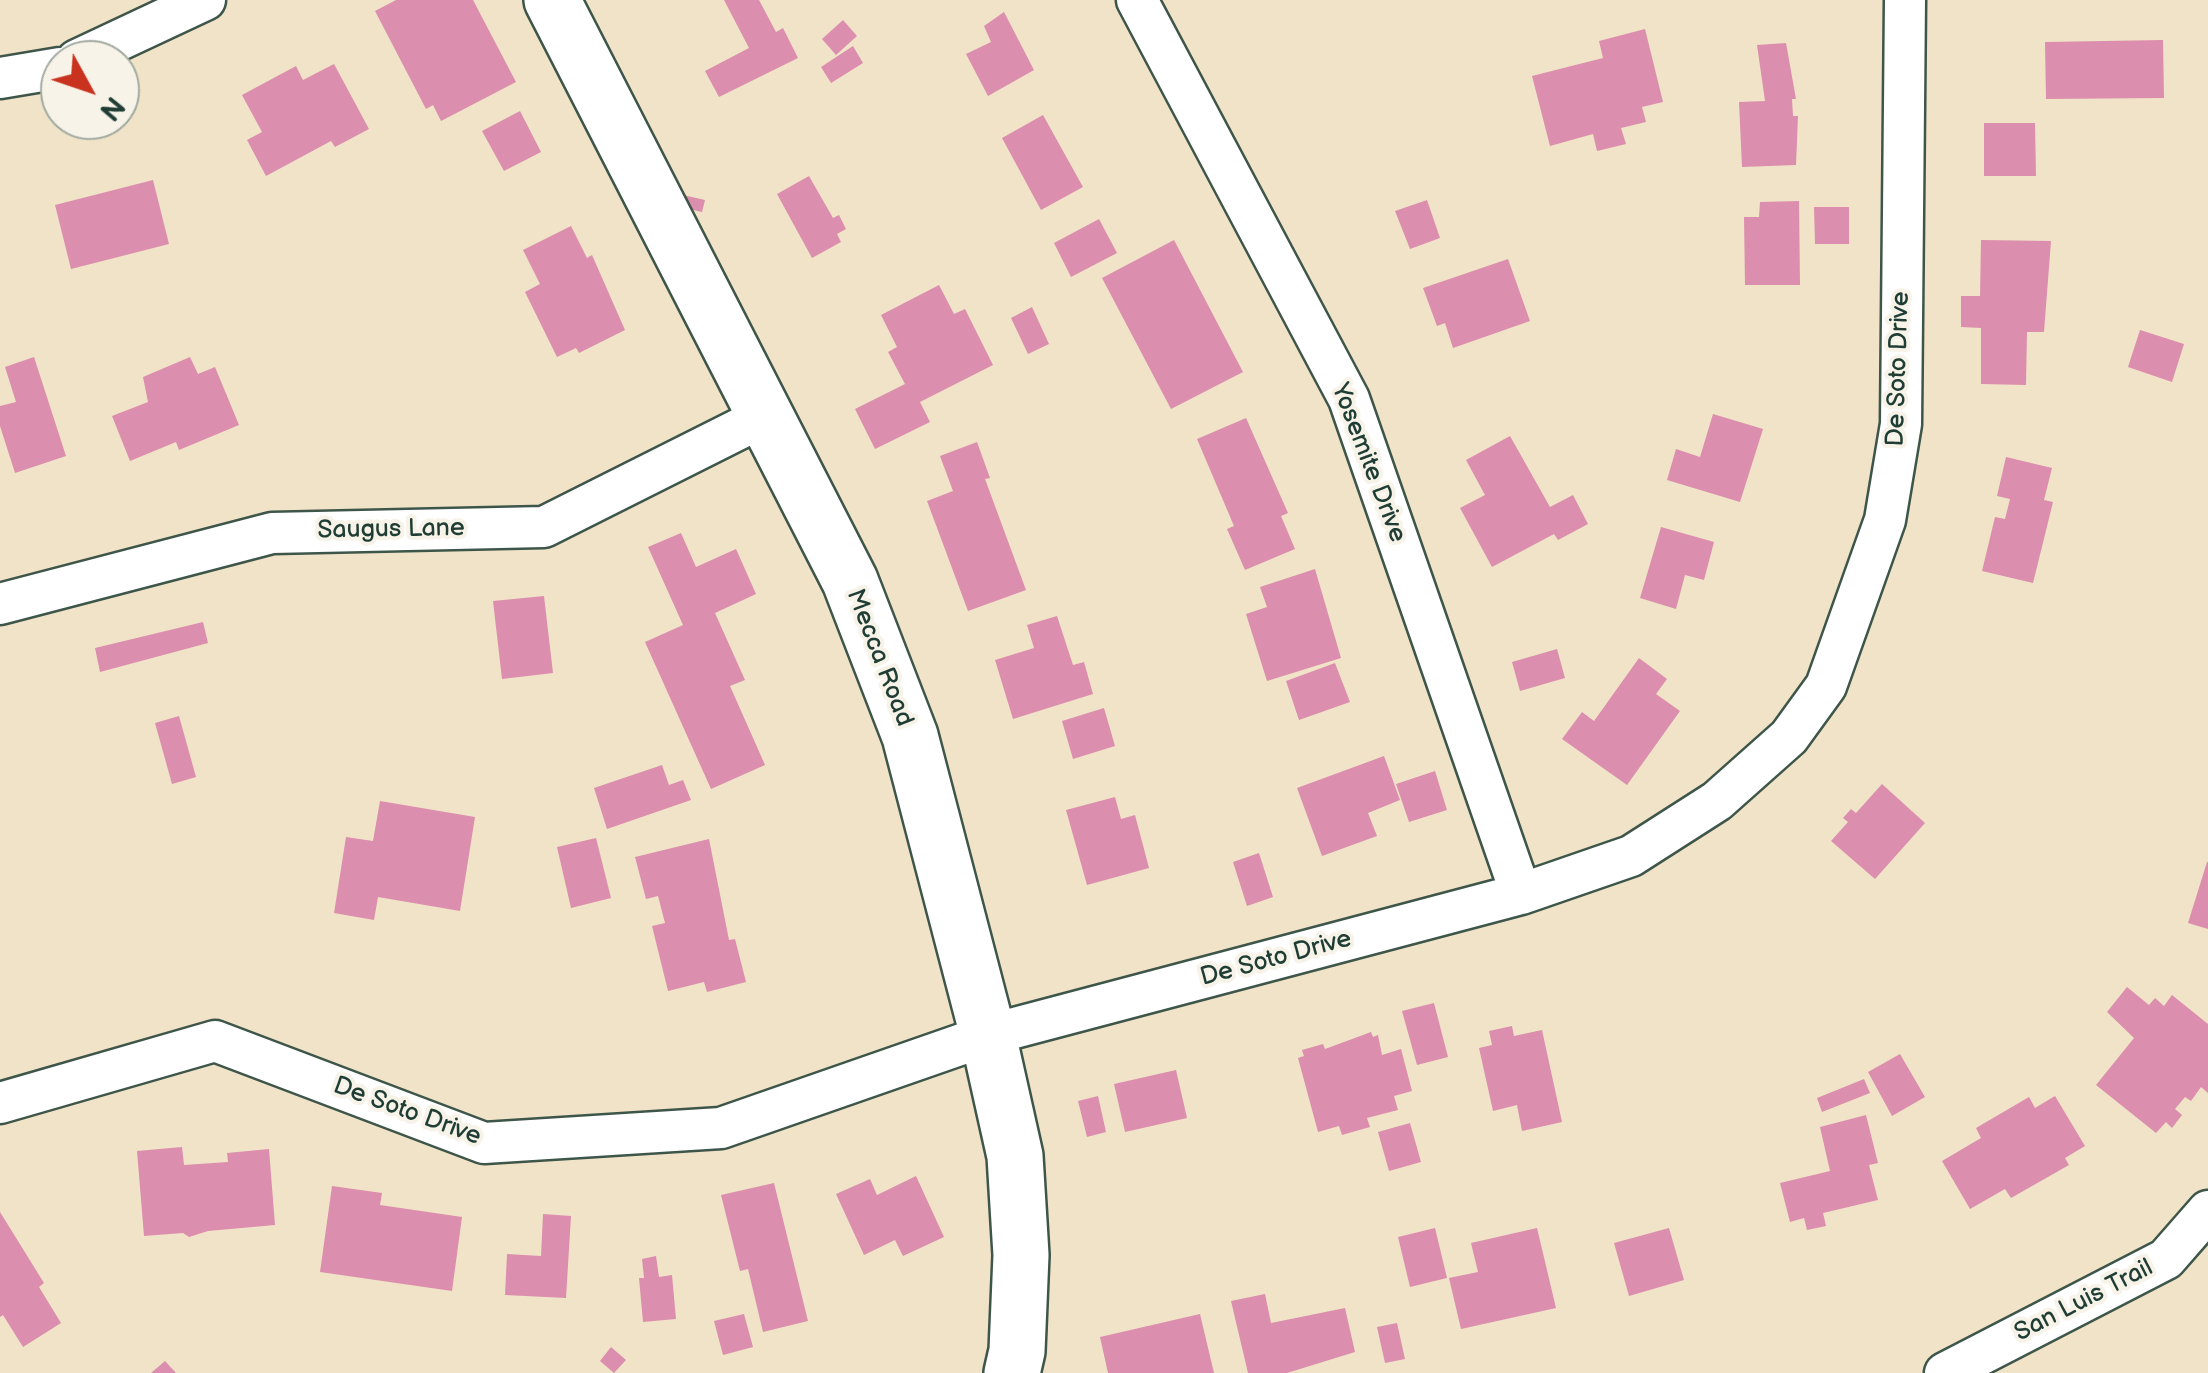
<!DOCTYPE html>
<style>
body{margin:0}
#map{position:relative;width:2208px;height:1373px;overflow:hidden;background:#f1e3c8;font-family:"Balsamiq Sans",sans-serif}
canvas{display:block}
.north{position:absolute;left:40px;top:40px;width:100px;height:100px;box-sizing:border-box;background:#f7f3e8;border:2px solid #a1aaa0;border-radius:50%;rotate:130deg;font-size:28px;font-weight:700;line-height:40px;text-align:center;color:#1f3d34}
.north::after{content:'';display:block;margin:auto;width:35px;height:45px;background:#c8321e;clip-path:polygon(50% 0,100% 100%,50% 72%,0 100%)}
</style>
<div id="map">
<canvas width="2208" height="1373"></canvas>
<div class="north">N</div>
</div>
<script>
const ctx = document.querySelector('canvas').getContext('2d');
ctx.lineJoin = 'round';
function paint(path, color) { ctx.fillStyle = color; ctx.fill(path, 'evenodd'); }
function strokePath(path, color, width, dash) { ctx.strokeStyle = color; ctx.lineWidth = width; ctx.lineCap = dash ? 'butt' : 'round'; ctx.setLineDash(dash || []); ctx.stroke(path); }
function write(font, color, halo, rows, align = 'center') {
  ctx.font = font + ' "Balsamiq Sans",sans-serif'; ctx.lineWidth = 8; ctx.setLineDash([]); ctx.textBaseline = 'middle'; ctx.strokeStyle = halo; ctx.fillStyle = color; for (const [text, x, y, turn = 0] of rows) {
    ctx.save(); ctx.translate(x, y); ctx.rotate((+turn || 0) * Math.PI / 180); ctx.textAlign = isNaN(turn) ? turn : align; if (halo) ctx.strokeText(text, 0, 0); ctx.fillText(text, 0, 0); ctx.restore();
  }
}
paint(new Path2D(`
 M396 0H473L516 82 441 121 433 105 426 109 375 11Z
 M724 0H759L776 32 783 28 798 58 719 97 705 71 749 48Z
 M1004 12 1034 70 988 96 966 54 991 42 984 26Z
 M843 20 857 36 836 55 822 39Z
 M1645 29 1663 102 1642 107 1646 122 1621 128 1626 144 1597 151 1593 134 1550 146 1532 76 1603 58 1599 41Z
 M2163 40 2164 98 2046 99 2045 42Z
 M1786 43 1796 99H1792L1793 116H1798L1796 165 1742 167 1739 102 1765 101 1757 45Z
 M853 46 863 63 831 83 821 67Z
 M334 64 369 129 335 147 331 141 266 176 247 140 262 132 242 95 296 66 303 80Z
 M520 111 541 152 504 171 482 131Z
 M1043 115 1083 187 1041 210 1002 138Z
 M1984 123H2035L2036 176H1984Z
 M809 176 833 218 839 215 846 229 837 234 841 242 812 258 777 194Z
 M153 180 169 244 71 269 55 205Z
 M683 195 705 200 702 212 680 207Z
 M1427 200 1440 238 1410 249 1395 211Z
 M1799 201 1800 285H1745L1744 217H1759L1760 202Z
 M1814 207H1849V244H1815Z
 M1099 219 1117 253 1071 277 1054 243Z
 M571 226 587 258 592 255 625 330 579 353 576 348 557 357 525 292 540 284 523 250Z
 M1174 240 1243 372 1171 409 1102 278Z
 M1981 240 2051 241 2044 332H2027L2026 385 1981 384V328L1961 327V296H1980Z
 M1508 259 1530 321 1453 348 1445 323 1437 326 1423 288Z
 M939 285 954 314 965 309 993 365 920 402 930 422 875 449 855 409 905 384 888 352 897 347 881 315Z
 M1032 307 1049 344 1028 354 1011 318Z
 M2140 330 2184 344 2172 382 2128 367Z
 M34 357 66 456 15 473 0 426V406L16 402 5 367Z
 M190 357 198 374 215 367 239 425 179 450 176 442 130 461 112 416 148 402 143 377Z
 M1713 414 1763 429 1740 502 1667 480 1676 449 1700 457Z
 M1246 418 1288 513 1281 516 1295 549 1245 570 1227 529 1234 526 1197 439Z
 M1510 436 1550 507 1573 495 1588 524 1558 540 1554 534 1492 567 1460 508 1485 495 1466 460Z
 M977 442 990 478 985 479 1026 590 968 611 927 501 953 491 940 456Z
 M2006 457 2052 468 2044 500 2053 502 2033 583 1982 571 1995 517 2005 519 2010 499 1997 496Z
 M1661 527 1714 542 1704 580 1685 575 1676 609 1640 598Z
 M681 533 696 567 736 549 756 594 715 613 745 680 730 686 765 765 711 789 645 642 683 625 648 547Z
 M1315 569 1341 658 1267 681 1246 614 1267 607 1260 587Z
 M544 596 553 673 502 679 493 601Z
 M1057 616 1073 665 1084 662 1093 694 1013 719 995 660 1034 648 1027 625Z
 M203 622 208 643 100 672 95 648Z
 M1557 649 1565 678 1520 691 1512 662Z
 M1639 658 1667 679 1656 694 1680 711 1627 785 1562 739 1582 712 1594 721Z
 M1335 663 1350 702 1299 720 1286 681Z
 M1104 708 1115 746 1073 759 1062 721Z
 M179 716 196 777 172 784 155 723Z
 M1384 756 1400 800 1368 813 1377 836 1322 856 1297 788Z
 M662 765 669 785 683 780 691 800 607 829 594 788Z
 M1435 771 1447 810 1409 822 1396 784Z
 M1882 784 1925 823 1875 879 1831 841 1848 822 1843 818 1851 809 1856 813Z
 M1115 797 1121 819 1135 815 1149 868 1087 885 1066 810Z
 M380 801 475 817 460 911 378 897 374 920 334 913 346 837 373 841Z
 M596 838 611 898 571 908 557 847Z
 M709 839 729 940 735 939 746 982 707 992 704 982 668 991 652 926 665 923 658 896 646 899 635 857Z
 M1259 853 1273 897 1247 906 1233 862Z
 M2207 862H2208V929L2188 923Z
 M2127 987 2149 1005 2155 998 2164 1006 2172 995 2208 1024V1093L2201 1087 2191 1101 2185 1097 2175 1109 2182 1115 2172 1128 2166 1122 2156 1133 2096 1085 2134 1038 2107 1012Z
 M1434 1003 1448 1057 1417 1065 1402 1011Z
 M1512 1026 1514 1036 1542 1030 1562 1122 1522 1131 1517 1105 1493 1111 1479 1048 1492 1045 1489 1031Z
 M1371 1032 1373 1037 1378 1035 1382 1055 1401 1049 1412 1091 1394 1096 1398 1110 1367 1118 1370 1127 1342 1135 1339 1126 1318 1132 1298 1058 1304 1056 1302 1050 1323 1044 1325 1049Z
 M1900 1054 1925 1097 1892 1116 1868 1072Z
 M1176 1070 1187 1118 1125 1132 1114 1084Z
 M1864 1079 1870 1093 1822 1112 1817 1098Z
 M1098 1096 1106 1132 1087 1137 1078 1101Z
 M2055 1096 2085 1146 2065 1158 2069 1165 2011 1198 2005 1189 1970 1209 1942 1161 1981 1138 1976 1128 2029 1097 2035 1108Z
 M1866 1115 1878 1163 1869 1165 1878 1200 1823 1213 1826 1226 1807 1230 1804 1218 1790 1222 1780 1183 1830 1171 1820 1127Z
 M1410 1123 1421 1162 1389 1171 1378 1132Z
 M182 1147 184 1165 228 1162 227 1153 269 1149 275 1225 208 1231 189 1237 183 1233 144 1236 137 1151Z
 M916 1176 944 1237 903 1256 895 1240 864 1255 836 1194 870 1179 877 1195Z
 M774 1183 808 1321 763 1332 748 1269 740 1271 721 1195Z
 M332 1186 382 1193 380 1205 462 1217 452 1291 320 1272Z
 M0 1212 44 1283 39 1287 61 1323 23 1347 3 1315 0 1317Z
 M543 1214 571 1216 566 1298 505 1295 507 1254 541 1256Z
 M1435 1228 1447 1278 1410 1287 1398 1237Z
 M1537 1228 1556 1308 1461 1329 1449 1278 1478 1272 1471 1243Z
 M1669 1228 1684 1280 1629 1296 1614 1243Z
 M656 1256 659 1277 672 1275 676 1319 643 1322 639 1278H644L642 1259Z
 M1265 1294 1271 1323 1345 1308 1355 1352 1287 1373H1248L1231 1301Z
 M744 1314 753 1347 723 1355 714 1321Z
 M1200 1314 1214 1373H1108L1100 1337Z
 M1397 1323 1405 1359 1385 1363 1377 1327Z
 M611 1347 626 1360 614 1373 600 1361Z
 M165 1361 176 1373H151Z`), '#db8ead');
const street = new Path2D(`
 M1137 0 1349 399 1521 894
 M77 60 205 0
 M0 78 60 68
 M0 604 272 533 544 527 765 416
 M0 1103 215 1041 484 1143 721 1128 988 1035 1521 894 1631 856 1717 801 1789 737 1826 686 1885 520 1901 424 1905 0
 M1945 1373 2166 1259 2208 1211`);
const secondary = new Path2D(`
 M552 0 850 581 910 736 988 1035 1015 1156 1021 1255 1017 1351 1012 1373`);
strokePath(street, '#3e564a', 45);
strokePath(secondary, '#3e564a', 60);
strokePath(street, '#fff', 40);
strokePath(secondary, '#fff', 55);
write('25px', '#1f3d34', '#f7f3e8', [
 ["De Soto Drive",1899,369,-88],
 ["Yosemite Drive",1368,463,69],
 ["Saugus Lane",391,530,-1],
 ["Mecca Road",879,658,69],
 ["De Soto Drive",1276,959,-15],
 ["De Soto Drive",407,1112,20],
 ["San Luis Trail",2084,1301,-27]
]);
</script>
